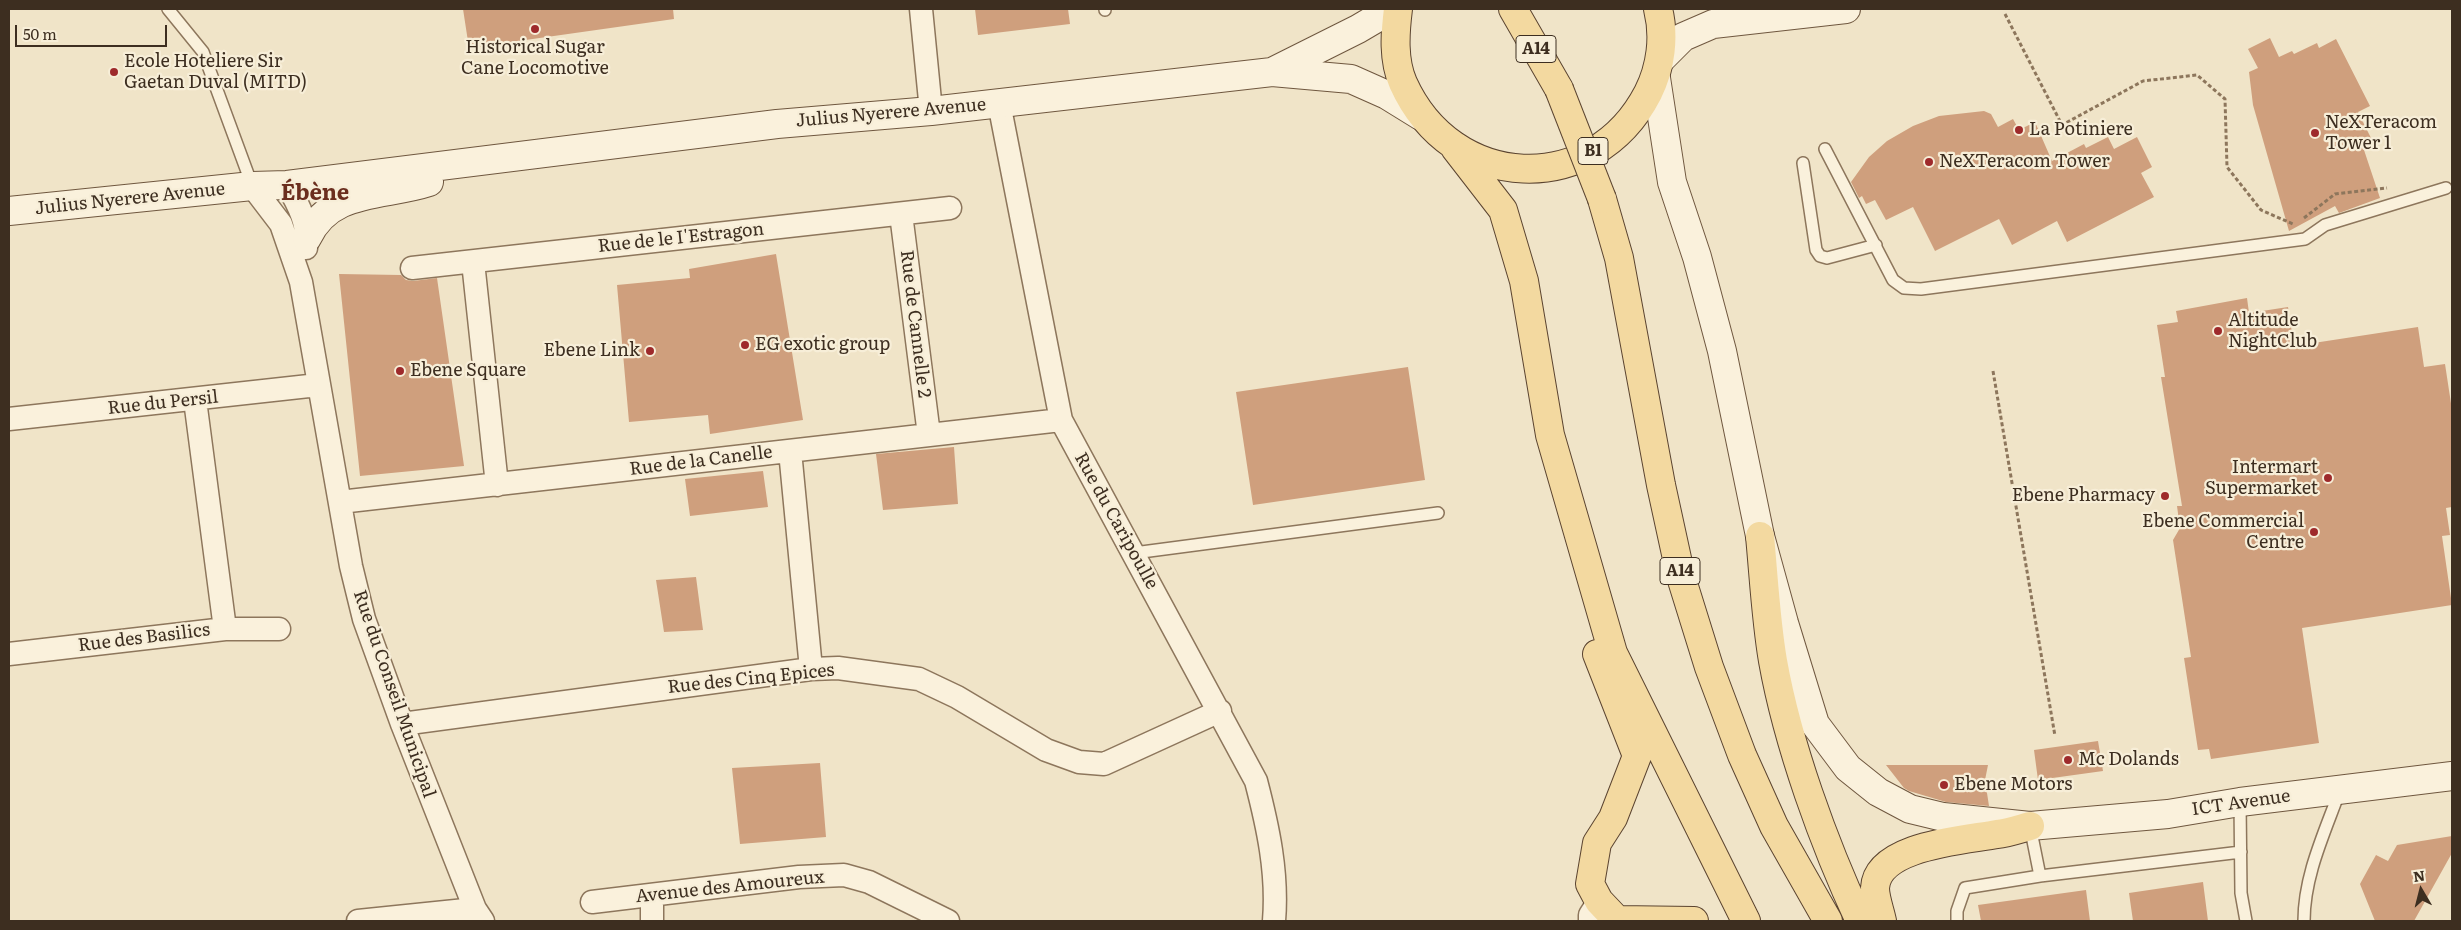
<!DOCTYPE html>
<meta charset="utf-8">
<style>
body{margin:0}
#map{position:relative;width:2461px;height:930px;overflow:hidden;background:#f0e4c8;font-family:Literata,serif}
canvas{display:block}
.frame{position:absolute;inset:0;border:10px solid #3d2e20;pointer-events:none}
.north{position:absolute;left:2396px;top:865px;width:50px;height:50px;-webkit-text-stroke:4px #f7eed8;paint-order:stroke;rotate:352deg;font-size:14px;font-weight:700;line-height:20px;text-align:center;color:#3d2e20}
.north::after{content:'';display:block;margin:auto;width:18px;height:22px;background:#3d2e20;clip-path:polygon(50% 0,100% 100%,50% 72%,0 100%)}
.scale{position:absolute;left:15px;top:25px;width:152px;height:22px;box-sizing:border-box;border:2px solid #3d2e20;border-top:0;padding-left:6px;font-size:15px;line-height:18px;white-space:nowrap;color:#3d2e20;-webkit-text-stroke:4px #f7eed8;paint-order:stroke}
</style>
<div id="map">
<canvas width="2461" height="930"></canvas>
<div class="frame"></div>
<div class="north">N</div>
<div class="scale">50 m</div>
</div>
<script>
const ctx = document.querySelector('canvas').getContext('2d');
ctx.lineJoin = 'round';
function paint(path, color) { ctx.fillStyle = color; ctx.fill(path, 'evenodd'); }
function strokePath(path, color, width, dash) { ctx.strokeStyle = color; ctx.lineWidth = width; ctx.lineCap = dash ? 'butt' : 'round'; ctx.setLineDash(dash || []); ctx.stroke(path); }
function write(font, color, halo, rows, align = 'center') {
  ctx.font = font + ' Literata,serif'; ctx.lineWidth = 4.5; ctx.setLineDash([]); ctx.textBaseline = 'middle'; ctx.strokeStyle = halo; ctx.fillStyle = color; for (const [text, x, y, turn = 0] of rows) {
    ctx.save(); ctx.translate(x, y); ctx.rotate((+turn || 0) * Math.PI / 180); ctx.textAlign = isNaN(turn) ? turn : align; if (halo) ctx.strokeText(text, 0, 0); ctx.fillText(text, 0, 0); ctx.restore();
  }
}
paint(new Path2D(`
 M463 9H673L674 19 469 48Z
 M975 9H1068L1070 24 978 35Z
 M2270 38 2279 57 2292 51 2294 54 2317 43 2319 48 2336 39 2370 106 2358 112 2373 142 2364 150 2380 198 2339 213 2335 206 2289 231 2253 105 2249 72 2258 68 2248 49Z
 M1984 111 1991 114 1998 127 2013 119 2019 130 2035 122 2052 161 2084 144 2086 148 2108 137 2114 149 2137 137 2152 167 2141 173 2154 197 2067 242 2057 221 2012 245 1999 219 1935 251 1913 207 1886 220 1875 200 1866 204 1862 196 1859 198 1851 182 1869 157 1887 141 1913 126 1939 116Z
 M776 254 803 420 710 434 708 415 629 422 617 285 690 278 689 269Z
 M339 274 401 275 406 280 413 281 437 278 464 466 360 476Z
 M2247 298 2249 313 2288 307 2294 346 2418 327 2424 367 2445 364 2452 410V507L2446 508 2450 535 2442 536 2452 605 2302 628 2319 743 2211 759 2209 749 2198 750 2184 658 2191 657 2173 540 2180 528 2177 506H2182L2161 377H2165L2157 325 2178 322 2176 311Z
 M1408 367 1425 480 1253 505 1236 392Z
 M954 447 958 504 883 510 876 454Z
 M763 471 768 507 690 516 685 479Z
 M696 577 703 630 664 632 656 580Z
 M2098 741 2103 771 2038 780 2034 750Z
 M820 763 826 837 740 844 732 768Z
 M1886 765H1988L1985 780 1989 806 1946 802 1909 791 1904 788Z
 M2452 836V853L2414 921H2375L2360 884 2376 855 2388 861 2397 845Z
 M2203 882 2208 921H2133L2129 893Z
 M2086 890 2090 921H1981L1978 905Z`), '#cf9f7d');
const lane = new Path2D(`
 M168 9 203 52 252 185
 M1105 9V10
 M1825 149 1893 280 1904 288 1921 289 2305 239 2325 225 2446 188
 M1803 163 1816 250 1820 256 1827 258 1876 245
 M1134 553 1438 513
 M2240 802 2241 893 2246 921
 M2030 826 2040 876
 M1957 921V911L1965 888 2040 876 2241 852
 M2304 921C2304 875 2325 832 2340 790`);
const street = new Path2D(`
 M921 9 931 111
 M999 103 1061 420 1256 781C1268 827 1278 873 1274 921
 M287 185C299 205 309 225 306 248
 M252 186 281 224 301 282 351 566 364 619 402 724 475 909 483 921
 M901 214 929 435
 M473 262 497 485
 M412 268 950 208
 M195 400 225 629
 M9 419 318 385
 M790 451 811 669
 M340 502 1061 420
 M9 654 225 629H279
 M402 724 811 669 838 668 919 679 957 697 1046 750 1079 762 1104 764 1220 711
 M652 896V921
 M592 902 799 877 844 875 869 882 948 921
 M358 921 475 909
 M1590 921V915L1599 901`);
const secondary = new Path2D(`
 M1660 60 1683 37 1713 24 1846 9
 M1272 72 1358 29 1392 9
 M1656 78 1672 182 1697 257 1722 351 1760 536 1784 623 1815 724 1848 768 1878 792 1910 809 1943 817 2030 826 2168 814 2240 802 2452 776
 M9 211 252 186 287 185 777 124 931 111 1272 72 1351 79 1387 95 1421 116
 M307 238C330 188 384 197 429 182`);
const primary = new Path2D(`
 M1398 9C1395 33 1393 60 1403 83 1452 192 1593 199 1648 93 1661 67 1665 37 1658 9
 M1513 9 1559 89
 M1455 148 1503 210 1524 281 1550 435 1613 653 1746 921
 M1602 199 1619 258 1661 485 1681 577 1709 667 1742 755 1774 826 1828 921
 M1760 536C1764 578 1766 620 1773 661 1788 745 1824 844 1860 921
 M1597 654 1637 756 1613 818 1597 843 1590 884 1599 901 1617 920 1694 921
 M1882 921C1880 911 1875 898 1875 888 1877 845 1966 840 1997 834 2008 833 2019 829 2030 826`);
strokePath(lane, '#8d765c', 14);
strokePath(street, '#8d765c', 25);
strokePath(secondary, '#6f573f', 30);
strokePath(primary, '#5b4430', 30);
strokePath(new Path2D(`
 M2005 14 2062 125 2143 81 2197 75 2225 99 2227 167 2261 210 2293 224
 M2304 218 2335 194 2387 188
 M1993 371 2055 736`), '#8d765c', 3, [4, 2.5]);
strokePath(lane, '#faf1dc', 11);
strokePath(street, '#faf1dc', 22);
strokePath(secondary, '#faf1dc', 28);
strokePath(primary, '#f3d9a0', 28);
const primaryBridge = new Path2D(`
 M1559 89 1602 199`);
strokePath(primaryBridge, '#5b4430', 30, []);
strokePath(primaryBridge, '#f3d9a0', 28);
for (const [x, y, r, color] of [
 [535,29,5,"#9e2a2b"],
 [114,72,5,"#9e2a2b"],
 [2019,130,5,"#9e2a2b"],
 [2315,133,5,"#9e2a2b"],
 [1929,162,5,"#9e2a2b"],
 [2218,331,5,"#9e2a2b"],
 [745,345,5,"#9e2a2b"],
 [650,351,5,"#9e2a2b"],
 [400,371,5,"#9e2a2b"],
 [2328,478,5,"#9e2a2b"],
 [2165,496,5,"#9e2a2b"],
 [2314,532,5,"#9e2a2b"],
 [2068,760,5,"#9e2a2b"],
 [1944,785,5,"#9e2a2b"]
]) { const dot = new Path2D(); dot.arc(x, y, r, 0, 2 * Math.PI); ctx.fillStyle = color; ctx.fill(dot); strokePath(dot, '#f7eed8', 2); }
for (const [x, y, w] of [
 [1536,49,40],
 [1593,151,30],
 [1680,571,40]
]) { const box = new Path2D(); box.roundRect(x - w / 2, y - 13.5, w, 27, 4); ctx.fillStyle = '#f7eed8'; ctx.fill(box); strokePath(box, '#3d2e20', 1); }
write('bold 16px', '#3d2e20', null, [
 ["A14",1536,49],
 ["B1",1593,151],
 ["A14",1680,571]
]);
write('18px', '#3d2e20', '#f7eed8', [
 ["Historical Sugar",535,48,"center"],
 ["Cane Locomotive",535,69,"center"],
 ["Ecole Hoteliere Sir",124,62],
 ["Gaetan Duval (MITD)",124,83],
 ["NeXTeracom",2325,123],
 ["Tower 1",2325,144],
 ["La Potiniere",2029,130],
 ["NeXTeracom Tower",1939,162],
 ["Altitude",2228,321],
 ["NightClub",2228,342],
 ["EG exotic group",755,345],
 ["Ebene Link",640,351,"right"],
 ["Ebene Square",410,371],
 ["Intermart",2318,468,"right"],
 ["Supermarket",2318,489,"right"],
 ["Ebene Pharmacy",2155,496,"right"],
 ["Ebene Commercial",2304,522,"right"],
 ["Centre",2304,543,"right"],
 ["Mc Dolands",2078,760],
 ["Ebene Motors",1954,785]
], 'left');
write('18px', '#3d2e20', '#f7eed8', [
 ["Julius Nyerere Avenue",891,113,-5],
 ["Julius Nyerere Avenue",130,199,-6],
 ["Rue de le I'Estragon",681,238,-6],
 ["Rue de Cannelle 2",915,324,83],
 ["Rue du Persil",163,403,-6],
 ["Rue de la Canelle",701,461,-7],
 ["Rue du Caripoulle",1116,521,61],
 ["Rue des Basilics",144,638,-7],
 ["Rue des Cinq Epices",751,679,-6],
 ["Rue du Conseil Municipal",394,694,71],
 ["ICT Avenue",2241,803,-8],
 ["Avenue des Amoureux",730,887,-6]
]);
write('bold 22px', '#6b2e1e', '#f7eed8', [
 ["Ébène",315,194]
]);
</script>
